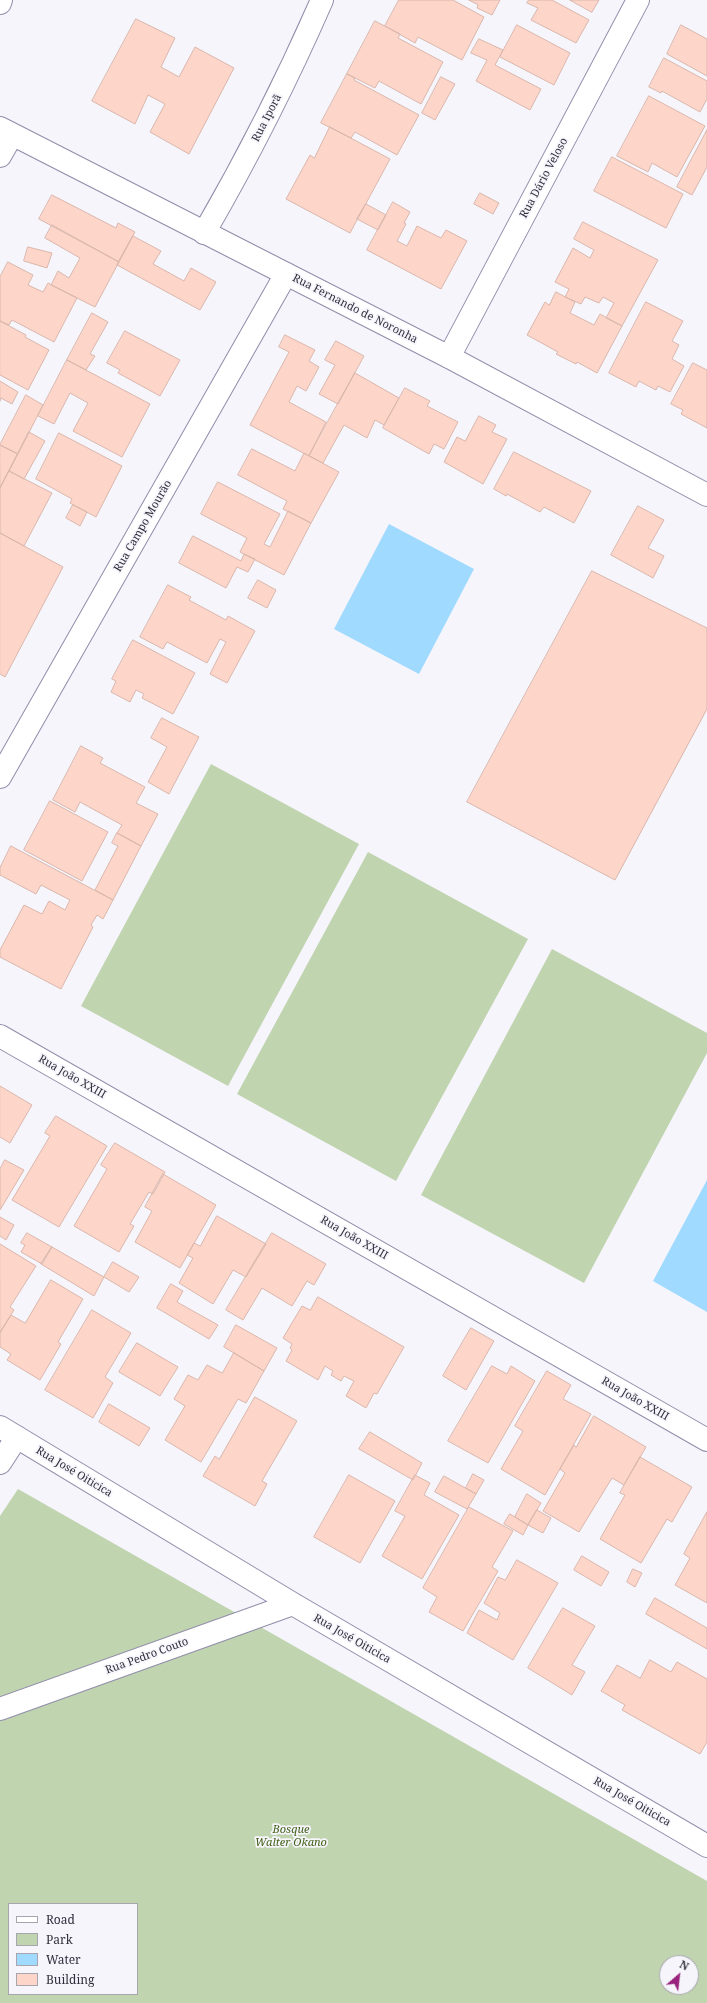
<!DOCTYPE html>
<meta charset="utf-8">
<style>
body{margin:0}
#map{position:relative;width:707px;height:2003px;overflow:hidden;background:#f6f5fc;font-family:"Noto Serif",serif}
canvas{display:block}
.legend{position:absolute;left:8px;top:1903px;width:130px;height:92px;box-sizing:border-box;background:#f6f5fc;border:1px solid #a7a6af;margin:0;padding:5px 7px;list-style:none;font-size:12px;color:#312f3b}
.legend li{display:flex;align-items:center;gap:8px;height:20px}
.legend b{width:20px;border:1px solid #a7a6af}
.north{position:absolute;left:659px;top:1955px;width:40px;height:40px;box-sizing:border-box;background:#f6f5fc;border:1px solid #a7a6af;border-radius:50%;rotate:28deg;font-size:11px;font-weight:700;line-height:16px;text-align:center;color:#312f3b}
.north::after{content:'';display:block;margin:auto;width:14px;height:18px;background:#99227d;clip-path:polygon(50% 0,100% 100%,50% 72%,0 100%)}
</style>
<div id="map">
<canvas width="707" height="2003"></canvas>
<ul class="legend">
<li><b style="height:5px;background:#fff"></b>Road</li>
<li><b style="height:11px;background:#c0d4af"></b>Park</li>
<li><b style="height:11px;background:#a0daff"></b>Water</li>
<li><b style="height:11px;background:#fdd6c9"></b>Building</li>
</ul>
<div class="north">N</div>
</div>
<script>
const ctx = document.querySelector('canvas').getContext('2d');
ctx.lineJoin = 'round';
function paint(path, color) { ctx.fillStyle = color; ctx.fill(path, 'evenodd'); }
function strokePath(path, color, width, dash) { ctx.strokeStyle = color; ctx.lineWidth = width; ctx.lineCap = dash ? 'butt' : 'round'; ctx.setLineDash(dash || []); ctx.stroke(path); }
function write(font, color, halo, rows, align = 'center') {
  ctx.font = font + ' "Noto Serif",serif'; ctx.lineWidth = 3.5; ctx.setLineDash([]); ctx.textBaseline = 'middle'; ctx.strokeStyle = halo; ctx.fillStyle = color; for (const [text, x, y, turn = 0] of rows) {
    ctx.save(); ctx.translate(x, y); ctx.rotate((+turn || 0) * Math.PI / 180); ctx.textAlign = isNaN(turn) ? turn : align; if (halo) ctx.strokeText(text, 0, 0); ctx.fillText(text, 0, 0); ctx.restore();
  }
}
paint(new Path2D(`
 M211 764 359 844 228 1086 81 1006Z
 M368 852 528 939 396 1181 237 1094Z
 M552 949 707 1033V1053L584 1283 421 1195Z
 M18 1489 707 1881V2003H0V1516ZM9 1904H137V1994H9ZM667 1963H691V1987H667Z`), '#c0d4af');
paint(new Path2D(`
 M389 524 474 569 419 674 334 629Z
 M707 1180V1312L653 1281Z`), '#a0daff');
const building = new Path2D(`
 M399 0H453L484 17 462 60 418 37 415 43 385 26Z
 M469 0H500L492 15 477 8 478 5Z
 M529 0H552L589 20 576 43 531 20 538 8 527 3Z
 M570 0H599L592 12Z
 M136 19 175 38 161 67 179 77 195 47 234 68 189 154 150 132 165 104 148 95 135 124 92 101Z
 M375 21 400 34 398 38 443 62 421 104 379 81 375 88 347 74Z
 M517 25 570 53 554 85 500 57Z
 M681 25 707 39V76L667 54Z
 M479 39 503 50 495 65 541 89 530 110 476 81 487 60 471 53Z
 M664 58 707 81V99L700 112 662 91 661 93 649 87Z
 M347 74 355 78 354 80 419 115 397 155 355 132 351 138 321 123Z
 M441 77 455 84 435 120 422 113Z
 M649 96 705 126 677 177 652 163 648 172 617 156Z
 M330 127 390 159 350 233 286 199 310 155 314 158Z
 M707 130V167L692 195 677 187Z
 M612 157 683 194 666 228 594 191Z
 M480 193 499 203 493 214 474 204Z
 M52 195 116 228 118 223 135 232 119 262 39 219Z
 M393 202 410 212 404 223 406 224 397 241 407 246 417 226 441 238 446 230 467 241 441 289 367 250Z
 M366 204 386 215 378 230 357 219Z
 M583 222 658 260 622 326 606 318 614 303 603 297 599 303 585 297 581 304 565 297 569 289 555 282 573 248 590 258 594 250 574 239Z
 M52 225 119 262 95 307 51 285 58 271 69 278 80 258 45 238Z
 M133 236 161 251 153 264 184 281 191 268 216 282 200 310 117 265Z
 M28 247 52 253 47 268 24 261Z
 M8 262 33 275 28 285 43 292 48 283 77 298 54 342 12 320 9 325 0 321V277Z
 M556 292 575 302 570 313 594 325 600 314 622 326 597 373 577 362 576 364 556 354 558 352 527 335 545 302 549 305Z
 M646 302 683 321 672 341 679 345 672 359 684 366 670 392 658 386 656 390 639 381 636 387 609 373Z
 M92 313 108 322 90 354 95 356 86 370 67 360Z
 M0 321 26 335 25 337 49 350 28 390 0 375Z
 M125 331 180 360 160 396 118 373 120 370 107 363Z
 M285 335 315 350 309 361 319 367 306 391 297 386 289 402 326 422 309 456 250 425 289 352 279 347Z
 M336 341 364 356 338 404 319 394 335 365 325 360Z
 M67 360 150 404 122 457 73 431 88 403 70 393 54 424 38 416Z
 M693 363 707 370V428L681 414 683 410 671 404Z
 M355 373 399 398 384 425 375 420 367 438 344 425 323 463 309 456Z
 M0 381 18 392 12 404 1 398 0 401Z
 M405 388 430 401 427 406 458 422 444 449 434 444 429 454 383 428Z
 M26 395 43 405 18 454 0 445Z
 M479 416 496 425 492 432 507 439 483 484 444 462 457 437 465 441Z
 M29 432 45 441 24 479 9 471Z
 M59 433 122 466 96 517 70 503 72 499 36 479Z
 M0 445 18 454 0 488Z
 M252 449 295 471 304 453 339 472 311 523 283 509 287 501 238 475Z
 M514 452 591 491 574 523 544 507 540 512 507 494 506 496 494 489Z
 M9 471 52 493 24 546 0 533V488Z
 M218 482 280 514 264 544 270 547 288 511 311 523 284 575 240 552 247 538 201 514Z
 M73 505 87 512 80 526 66 518Z
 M638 506 664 520 648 548 664 556 653 578 611 555Z
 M0 533 63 567 5 677 0 674Z
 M193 536 241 561 244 554 255 559 248 572 237 567 226 588 179 563Z
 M592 571 707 628V709L615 880 467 802Z
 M258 580 276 590 267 608 248 598Z
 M168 585 191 597 189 600 226 620 228 616 255 631 227 683 210 674 226 642 220 639 207 663 167 642 163 649 140 637Z
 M133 640 195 673 173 714 142 698 144 694 136 690 130 702 111 692 116 681 112 679Z
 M162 718 199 737 169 794 148 782 167 747 151 738Z
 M81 746 103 758 100 763 145 787 136 803 158 814 141 846 117 833 122 825 80 802 75 812 53 800Z
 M50 801 108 832 82 881 24 850Z
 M117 833 141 846 113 900 95 890 118 846 112 843Z
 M11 846 113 900 103 919 97 915 91 925 93 927 61 989 0 957V950L24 905 42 914 49 901 65 910 70 900 41 885 36 894 0 875V868Z
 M0 1086 32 1105 10 1143 0 1137Z
 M56 1116 107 1146 59 1227 12 1200 50 1136 45 1133Z
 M115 1143 165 1172 153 1194 149 1192 130 1224 134 1226 119 1252 74 1226 107 1169 101 1165Z
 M5 1160 24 1170 0 1210V1169Z
 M163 1174 216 1205 180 1268 135 1242 152 1211 145 1207Z
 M217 1216 266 1244 246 1277 233 1270 213 1304 179 1283 193 1258 187 1255 194 1243 200 1246Z
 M0 1217 14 1225 6 1240 0 1236Z
 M27 1233 52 1247 42 1264 21 1252 25 1245 21 1243Z
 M272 1233 326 1264 314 1285 307 1281 292 1306 262 1288 243 1320 226 1310Z
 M0 1244 36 1266 10 1307 14 1310 0 1332Z
 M52 1247 104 1277 94 1296 41 1264Z
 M113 1262 139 1277 129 1292 104 1277Z
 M51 1280 83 1299 58 1342 61 1344 40 1380 7 1360 11 1354 0 1347V1333L11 1315 25 1323Z
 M171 1284 183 1291 177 1302 218 1325 209 1339 157 1308Z
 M318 1297 404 1347 377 1394 374 1393 366 1408 346 1396 354 1381 344 1376 341 1381 331 1375 333 1371 325 1366 318 1380 286 1361 292 1350 290 1348 292 1344 283 1338 302 1306 310 1310Z
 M92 1310 131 1333 105 1377 113 1383 93 1418 45 1390Z
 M236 1325 277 1348 264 1371 224 1347Z
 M471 1328 494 1341 466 1390 443 1376Z
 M137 1343 178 1367 160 1396 119 1372Z
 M234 1353 264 1371 246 1403 238 1399 201 1462 165 1440 185 1406 174 1399 188 1375 198 1380 207 1365 222 1373Z
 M492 1366 507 1374 511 1366 535 1381 488 1463 448 1441Z
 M547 1371 571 1385 563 1399 591 1414 545 1495 501 1469 523 1431 515 1426Z
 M255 1397 297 1421 262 1481 267 1484 255 1506 203 1476 215 1456 219 1459Z
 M109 1404 150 1428 139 1446 99 1422Z
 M594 1416 646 1447 624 1485 612 1478 579 1532 543 1511 565 1473 560 1469 574 1445 576 1447Z
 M370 1432 422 1463 413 1480 359 1449Z
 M640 1457 692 1487 672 1522 667 1519 641 1563 600 1539 625 1495 620 1493Z
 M473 1474 484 1480 476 1494 466 1488Z
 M349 1475 395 1501 360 1563 314 1537Z
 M415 1475 430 1483 424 1495 459 1515 422 1579 382 1556 405 1516 395 1511Z
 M444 1476 476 1494 467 1509 435 1492Z
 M527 1494 541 1503 528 1525 515 1517Z
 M469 1507 513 1531 492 1567 498 1571 463 1631 429 1612 437 1597 423 1588Z
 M537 1510 551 1518 543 1533 528 1525Z
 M707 1512V1603L675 1585 690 1558 684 1554Z
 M510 1514 528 1525 523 1535 504 1524Z
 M582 1556 609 1572 601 1586 574 1570Z
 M517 1560 558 1583 513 1660 467 1633 479 1610 497 1620 500 1613 484 1603 498 1577 505 1580Z
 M633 1569 642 1573 635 1587 627 1582Z
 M655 1598 707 1628V1649L646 1614Z
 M563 1608 595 1626 572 1665 585 1672 572 1695 528 1668Z
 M650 1660 671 1672 677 1662 707 1679V1742L700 1754 622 1710 625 1705 601 1691 617 1665 640 1678Z`);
paint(building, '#fdd6c9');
strokePath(building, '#d9b6ab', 1);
const minor = new Path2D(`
 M0 3 1 0
 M0 156 12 135
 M204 233C248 157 287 80 322 0
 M449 357 638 0
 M0 777 286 274
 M0 1036 707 1440
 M0 1427 293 1604 707 1846
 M0 1463 17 1437
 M0 1709 293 1604`);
const tertiary = new Path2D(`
 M0 128 449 357 707 495`);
strokePath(minor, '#908daa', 24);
strokePath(tertiary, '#908daa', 24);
strokePath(minor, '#fff', 22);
strokePath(tertiary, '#fff', 22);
write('11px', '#312f3b', '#f6f5fc', [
 ["Rua Iporã",267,118,-63],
 ["Rua Dário Veloso",544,178,-62],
 ["Rua Fernando de Noronha",355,309,27],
 ["Rua Campo Mourão",143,526,-60],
 ["Rua João XXIII",72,1077,30],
 ["Rua João XXIII",354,1238,30],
 ["Rua João XXIII",635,1399,30],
 ["Rua José Oiticica",74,1472,31],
 ["Rua José Oiticica",352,1639,30],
 ["Rua Pedro Couto",147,1656,-20],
 ["Rua José Oiticica",632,1802,30]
]);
write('italic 11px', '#426218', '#f6f5fc', [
 ["Bosque",291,1830],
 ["Walter Okano",291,1843]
]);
</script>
